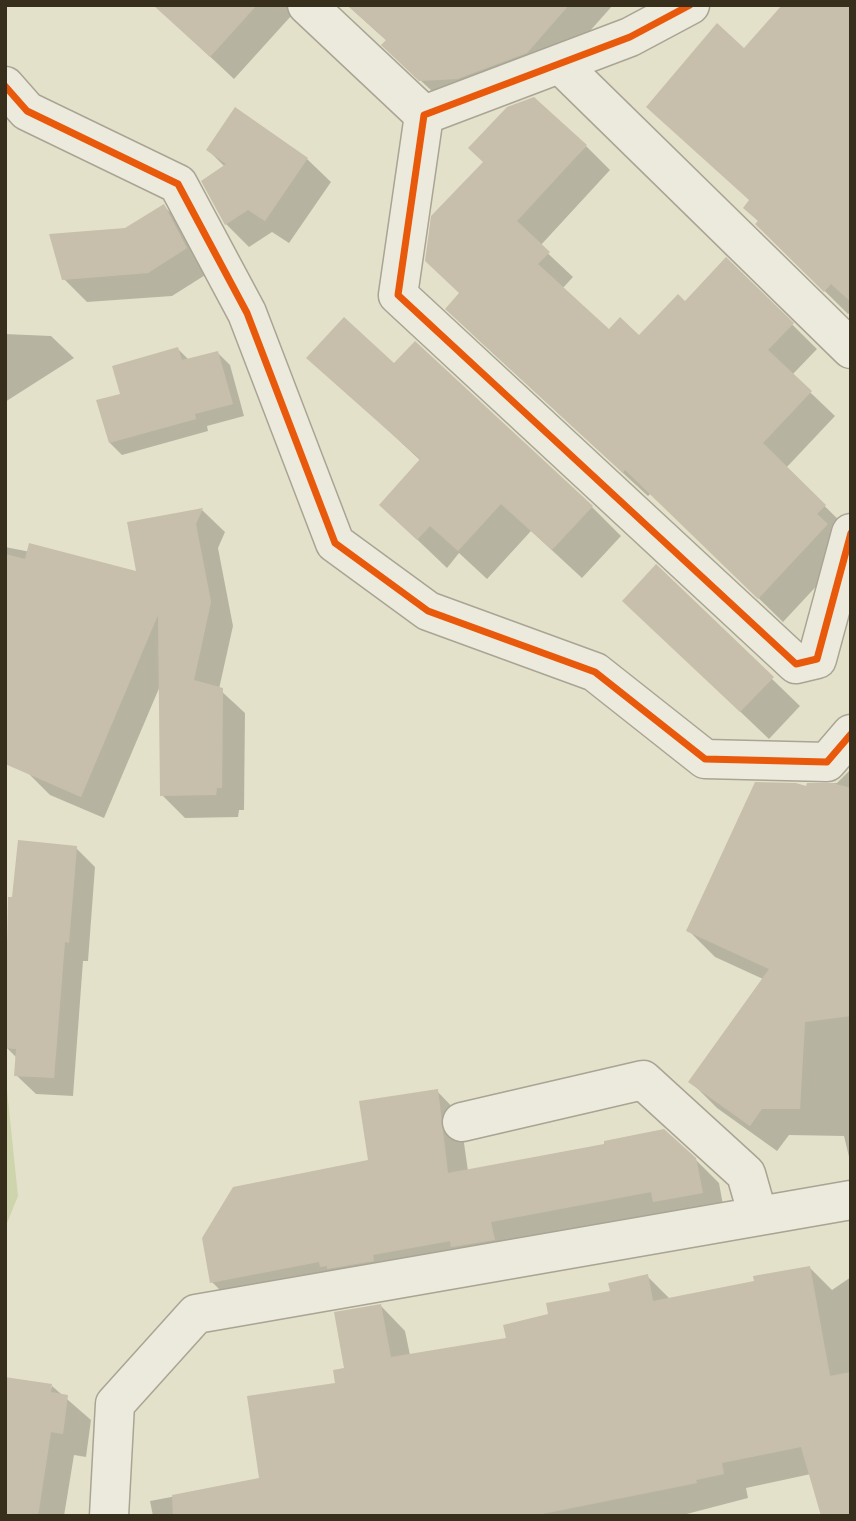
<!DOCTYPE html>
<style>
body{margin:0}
#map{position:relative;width:856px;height:1521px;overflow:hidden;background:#e4e1ca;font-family:"PT Serif",serif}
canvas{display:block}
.frame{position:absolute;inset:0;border:7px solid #372e1c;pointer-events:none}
</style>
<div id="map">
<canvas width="856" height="1521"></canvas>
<div class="frame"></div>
</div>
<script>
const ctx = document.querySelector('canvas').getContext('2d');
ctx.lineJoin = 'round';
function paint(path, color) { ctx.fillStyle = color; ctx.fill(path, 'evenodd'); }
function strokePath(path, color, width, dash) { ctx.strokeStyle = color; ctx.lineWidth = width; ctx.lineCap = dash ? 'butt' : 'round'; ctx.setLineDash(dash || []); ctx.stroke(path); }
paint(new Path2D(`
 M5 1071 18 1196 5 1228Z`), '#ced5ac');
paint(new Path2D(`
 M155 5H301L234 79Z
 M347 5H613L550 76 445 103 407 68 387 41Z
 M851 5V312L848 314 757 224 759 222 750 201 744 50Z
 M236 110 307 159 331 182 289 243 272 232 249 247 226 224 225 167 208 150Z
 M586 146 610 170 540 246 573 277 562 289 609 331 639 337 686 303 726 259 817 349 792 375 835 416 786 468 851 532V549L783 622 651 493 648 496 471 333 461 293 452 285Z
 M164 206 187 230 210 272 172 296 87 302 64 279 126 230Z
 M5 334 51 336 74 358 5 402Z
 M178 349 189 360 218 353 230 365 244 416 207 426 208 431 122 455 110 443 122 395Z
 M309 357 592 507 621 536 582 578 531 531 487 579 459 553 447 568 381 505 421 461Z
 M202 510 225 532 218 548 233 626 219 689 245 713 244 810H239L238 817 185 818 162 795 160 686 104 818 50 795 27 772 5 635V547L139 573Z
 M656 567 800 706 769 739 624 601Z
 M851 769V1165L844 1136 789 1135 777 1151 717 1108 691 1082 763 979 715 957 688 930 808 785 837 783Z
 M76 848 95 867 88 961H83L73 1096 36 1094 16 1075 17 1058 7 1048 5 1034 9 899H14Z
 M437 1091 460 1115 468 1171 695 1159 719 1183 725 1216 235 1305 212 1282 370 1161Z
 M810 1268 832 1290 851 1277V1516L811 1474 746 1488 748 1498 679 1516H153L150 1501 261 1480 337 1384 381 1306 405 1331 410 1355 508 1339 550 1316 647 1276 670 1299 756 1282Z
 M52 1386 91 1420 86 1457 74 1455 64 1516H5Z`), '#0003');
paint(new Path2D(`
 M153 5H257L210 57Z
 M347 5H569L527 53 457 79 419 81 381 45 386 40Z
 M782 5H851V302L831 284 824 292 755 224 758 221 743 208 749 200 646 107 717 23 744 48Z
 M534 97 587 145 517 221 550 252 538 264 609 329 620 317 639 335 678 294 685 301 726 257 794 323 768 350 812 391 763 443 826 505 817 514 828 524 758 599 625 470 623 473 445 309 459 293 425 261 431 216 483 162 468 148 507 107Z
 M235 107 308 158 265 221 248 210 225 225 201 181 226 164 206 150Z
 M164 204 187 248 148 273 62 280 49 234 125 228Z
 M344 317 394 363 415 341 593 506 552 550 501 504 458 551 430 526 417 540 379 505 420 459 306 358Z
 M178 347 182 360 218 351 233 404 195 414 196 419 109 443 96 400 120 394 112 366Z
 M203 508 196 524 211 602 194 680 223 688 222 788H217L216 795 160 796 158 615 81 797 5 764V554L25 559 29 543 136 571 127 522Z
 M656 564 774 677 740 712 622 601Z
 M755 782 796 783 806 786 807 783H832L851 788V1016L805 1022 800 1109H762L750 1126 688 1082 769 969 686 931Z
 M18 840 77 846 69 943 65 942 54 1078 14 1076 16 1049 5 1048 8 897H12Z
 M438 1089 448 1173 604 1144V1141L664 1129 696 1158 703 1193 653 1202 651 1192 491 1222 495 1240 451 1247 450 1241 373 1255 374 1261 327 1269V1266L320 1267 319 1262 210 1283 202 1238 233 1187 368 1160 359 1101Z
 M810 1266 830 1376 851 1372V1516H821L801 1447 722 1463 724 1474 696 1480 697 1483 532 1516H173L172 1495 259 1478 247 1396 335 1383 333 1370 344 1368 334 1312 381 1304 391 1357 506 1338 503 1325 548 1314 546 1303 610 1291 608 1283 648 1274 653 1301 754 1281 753 1276Z
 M5 1377 52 1384 51 1392 68 1395 63 1434 51 1432 38 1516H5Z`), '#c7bfab');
const street = new Path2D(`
 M307 5 424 115
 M690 5 630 37 424 115 398 295 796 664 817 659 851 533
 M560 64 851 349
 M5 86 27 111 178 184 247 313 335 543 428 611 595 672 705 759 827 762 851 734
 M462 1122 643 1080 746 1174 758 1216
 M109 1516 115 1404 196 1314 851 1200`);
strokePath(street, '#a9a494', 41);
strokePath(street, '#eceadc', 38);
strokePath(new Path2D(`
 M690 5 630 37 424 115 398 295 796 664 817 659 851 533
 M5 86 27 111 178 184 247 313 335 543 428 611 595 672 705 759 827 762 851 734`), '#e8590c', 7);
</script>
